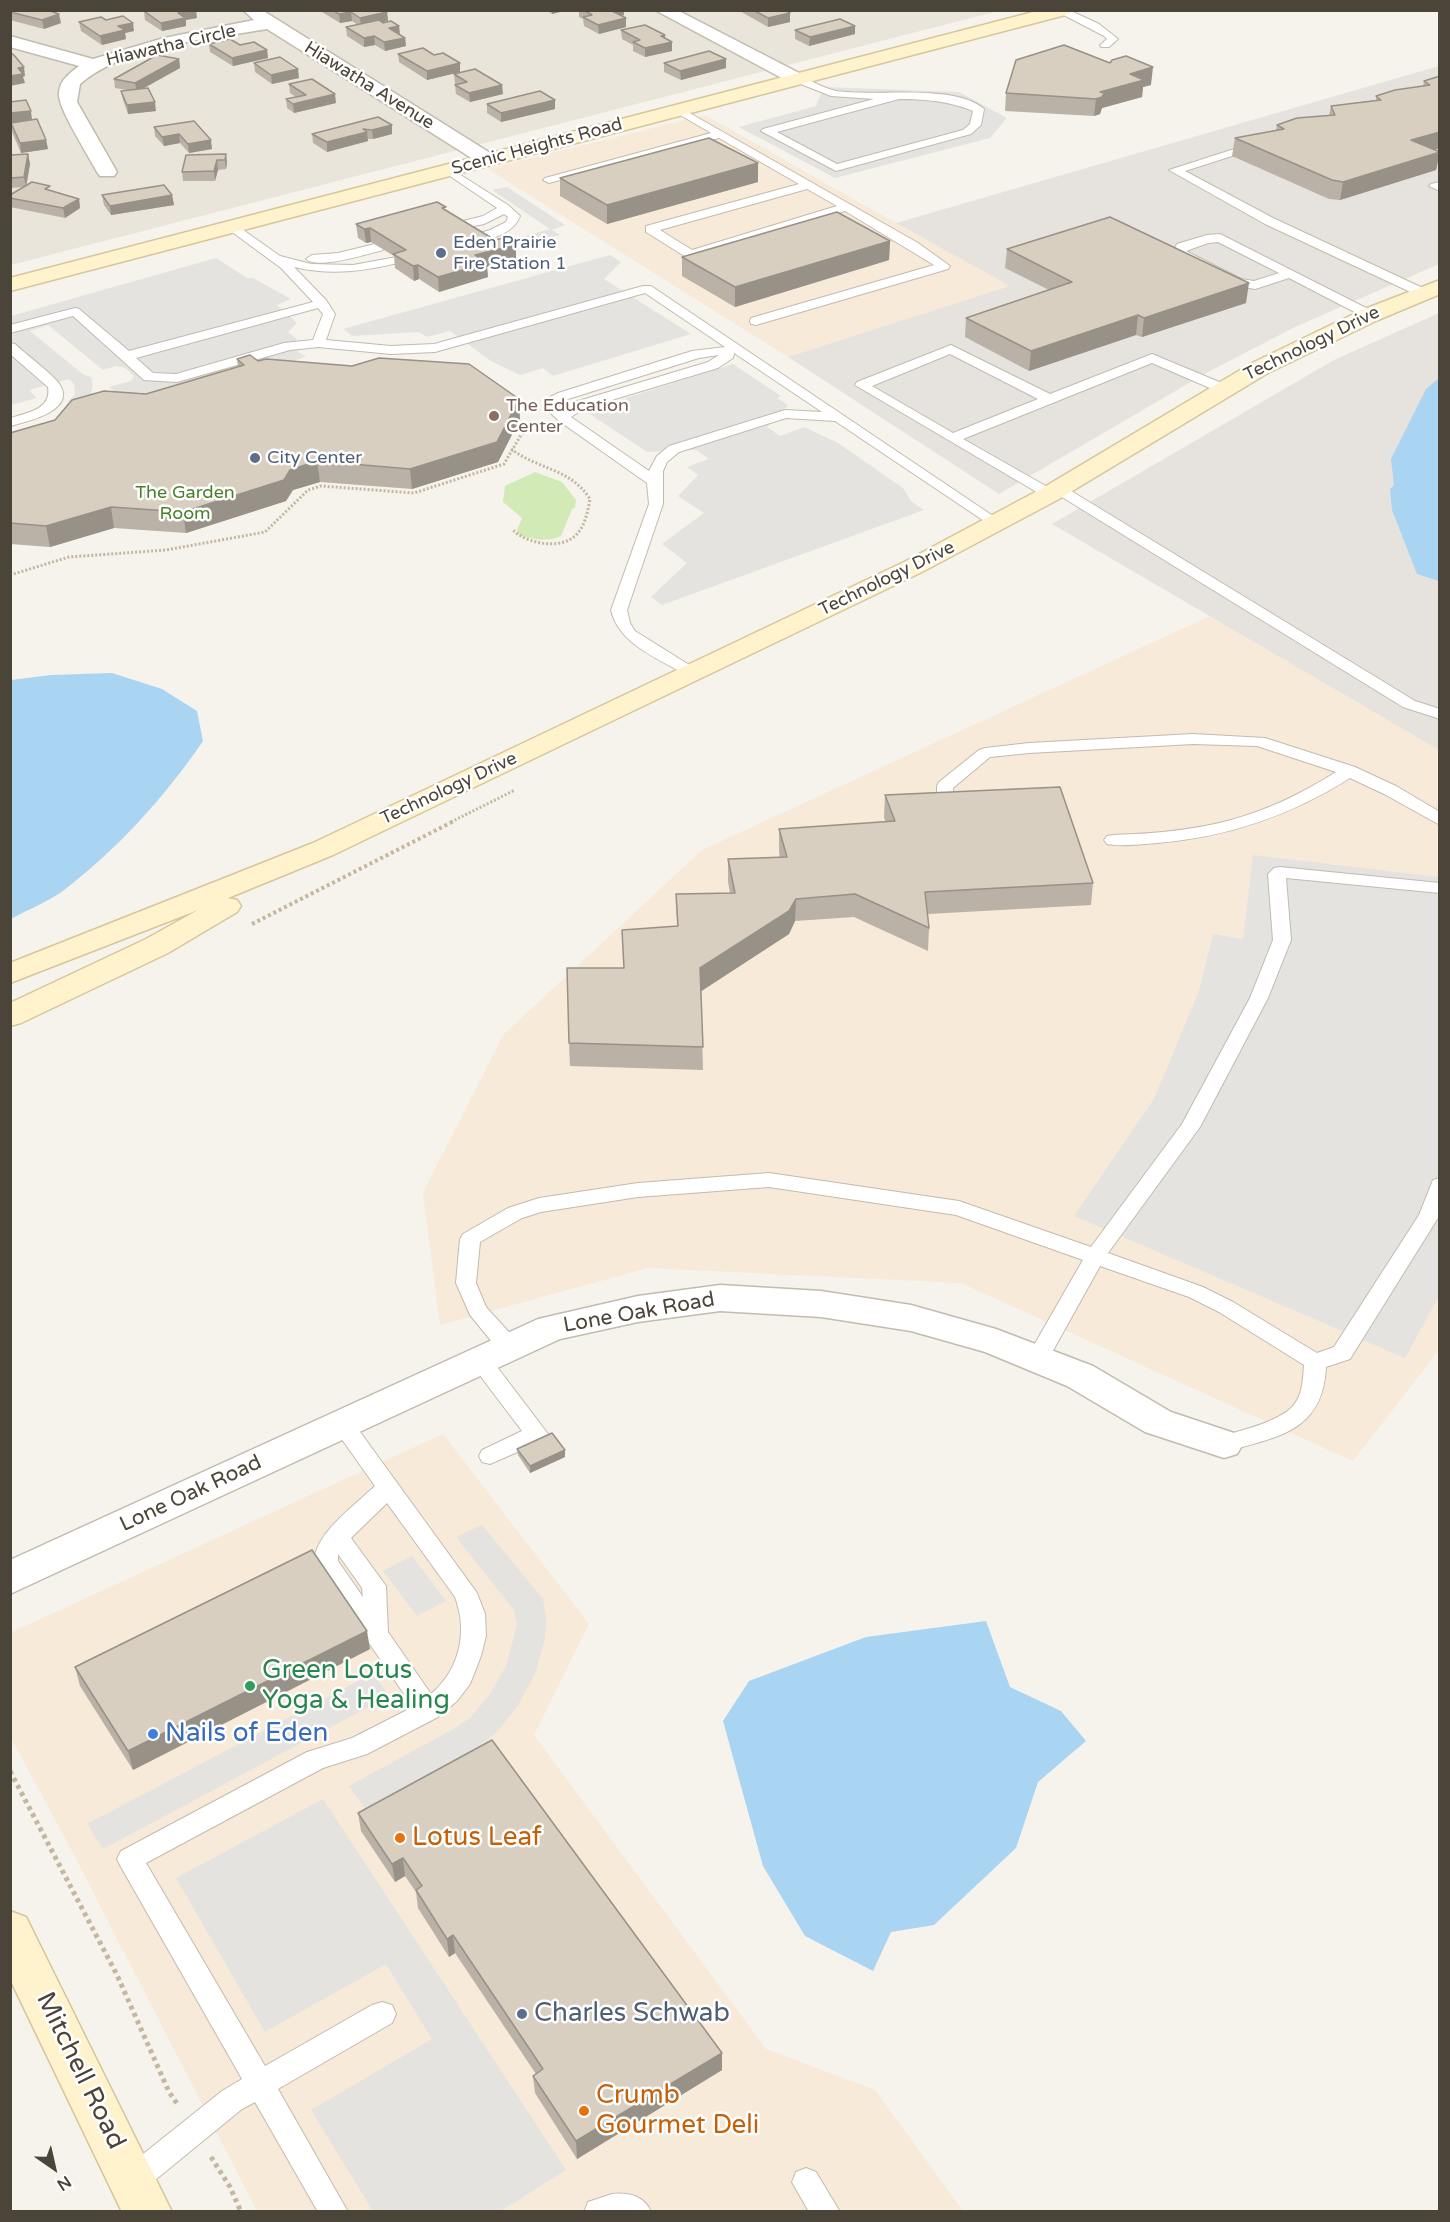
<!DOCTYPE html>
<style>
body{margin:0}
#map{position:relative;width:1450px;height:2222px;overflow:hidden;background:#f6f3ec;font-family:"Varela Round",sans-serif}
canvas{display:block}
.frame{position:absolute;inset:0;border:12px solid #4b4439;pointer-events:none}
.north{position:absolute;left:24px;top:2138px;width:60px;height:60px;-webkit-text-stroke:4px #fff;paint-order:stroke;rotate:146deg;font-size:16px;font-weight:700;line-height:24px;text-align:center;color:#4b4439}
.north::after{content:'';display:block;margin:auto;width:21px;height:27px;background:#4b4439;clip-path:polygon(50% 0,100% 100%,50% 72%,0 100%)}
</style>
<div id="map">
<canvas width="1450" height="2222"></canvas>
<div class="frame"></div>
<div class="north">N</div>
</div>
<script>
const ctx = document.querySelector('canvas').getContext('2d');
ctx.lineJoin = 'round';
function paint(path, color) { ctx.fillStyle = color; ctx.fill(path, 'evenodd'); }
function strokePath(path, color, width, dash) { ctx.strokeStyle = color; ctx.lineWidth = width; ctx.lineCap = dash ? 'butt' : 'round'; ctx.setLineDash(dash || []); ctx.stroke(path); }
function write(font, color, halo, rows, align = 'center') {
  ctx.font = font + ' "Varela Round",sans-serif'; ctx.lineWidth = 5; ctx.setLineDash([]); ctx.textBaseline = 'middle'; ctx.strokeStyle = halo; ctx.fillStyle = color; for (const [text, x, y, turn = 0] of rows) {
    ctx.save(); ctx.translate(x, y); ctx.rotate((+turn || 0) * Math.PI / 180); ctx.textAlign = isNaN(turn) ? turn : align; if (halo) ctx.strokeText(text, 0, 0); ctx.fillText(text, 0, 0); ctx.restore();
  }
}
paint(new Path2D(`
 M11 11H998L11 265Z`), '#eae5da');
paint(new Path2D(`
 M705 115 896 223 1011 286 788 357 488 169Z
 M1210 616 1439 750V1350L1353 1461 961 1283 648 1268 440 1325 423 1193 503 1035 702 850Z
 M443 1434 589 1624 534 1735 766 2049 875 2090 963 2211H257L73 1853 11 1738 10 1633Z`), '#f7ead8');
paint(new Path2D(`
 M1439 66V264L1295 327 1208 372 999 494 788 357 1010 286 896 223Z
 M1439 313V750L1052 524 1334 360Z`), '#e6e2dd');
paint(new Path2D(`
 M535 472 562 482 576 500 575 508 572 509 561 536C550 542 530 540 518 534L517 530 522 518 503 502 505 486Z`), '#d2eab5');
paint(new Path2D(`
 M824 87 959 92 1007 118 990 138 835 178 739 127 816 106Z
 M507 187 565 225 552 230 560 235 524 245 514 239 550 229 492 190Z
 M610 255 621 262 604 279 691 334 553 376 543 368 520 375 491 361 450 331 427 337 419 332 352 336 343 329Z
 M216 258 247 278H253L291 299 277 305 297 323 288 332 296 338 297 351 306 357 151 401 140 392 122 397 109 387 131 381 134 376 125 368 116 366 103 370 48 325 30 331 84 375 91 377 93 385 89 402H68L75 394 74 384 69 379 29 390 37 398 11 405V316Z
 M733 364 781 396 777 398 788 405 767 427 780 436 804 427 838 443 903 488 911 501 924 510 662 605 651 597 687 563 662 544 704 513 678 496 698 475 687 467 709 459 696 450 647 452 585 411Z
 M1253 855 1439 877V1296L1405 1358 1074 1216 1154 1099 1199 991 1213 934 1243 939Z
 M482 1525 543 1599 546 1618 545 1639 535 1674 518 1705 498 1731 474 1750 366 1809 349 1786 455 1728 470 1718 490 1694 506 1666 517 1625 514 1610 456 1537Z
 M412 1556 446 1601 417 1616 383 1571Z
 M373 1673 389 1696 103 1849 87 1824Z
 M323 1799 566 2170 501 2211H373L311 2110 432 2039 386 1964 265 2032 176 1878Z`), '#e5e3e0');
paint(new Path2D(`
 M1439 378V581L1417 574 1392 510 1390 489 1394 485 1391 459 1426 389Z
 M112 673 162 689 197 711 203 741C165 797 115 852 60 893 45 903 27 910 11 919V680L51 675Z
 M986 1621 1010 1687 1061 1711 1086 1741 1038 1782 1016 1848 934 1925 891 1932 873 1971 805 1936 763 1866 723 1721 749 1681 866 1637Z`), '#a9d4f2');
const lane = new Path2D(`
 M1069 10 1099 24 1118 39 1109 47H1101L1100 45 1107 39 1104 36 1056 11Z
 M797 76C810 79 822 88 836 91 874 97 955 83 984 109L981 125 971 134 836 171 761 131 763 129 874 99 831 96 793 81V77ZM899 99C925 99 949 101 973 111L970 124 963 130 837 164 777 132Z
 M679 107 918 243 950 266 948 269 756 325 751 324 750 321 751 318 934 265 845 211 694 257H686L646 232V226L799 184 719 138 549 183 543 180 545 178 711 133 675 112 674 110ZM807 189 837 206 692 250 660 230Z
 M1256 142 1260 143V147L1185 171 1273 218 1427 290 1429 293 1427 296H1419L1265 224 1169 170Z
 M448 167 508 205 520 216C513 235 489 239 471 244L467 243V237L490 230 506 222 508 217 504 214 484 224 448 231V225L483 216 497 208 444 172 442 170Z
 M1440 182V191L1429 186 1431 184Z
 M232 222 280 256 311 264 353 265 402 256V262C365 271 332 276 294 267L326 300 335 314 326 340 391 346 434 344 643 286H651L1005 524 1003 527H993L835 421 786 418 679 452 667 462 663 471V504L627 610 630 623 635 631 702 673 694 678 688 676C660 659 619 645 611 610L649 504 647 483 559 421 543 406 548 398 558 393 692 351 725 347 645 293 435 352 391 354 318 347 290 350 177 382 144 380 73 316 10 333V325L75 308 79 309 129 351 313 302 281 268 228 229V223ZM318 308 323 314 313 340 284 343 176 374 153 373 136 358ZM734 353 822 412 785 410 669 446 657 456 649 471 571 417 585 408 718 368 733 358ZM719 355 708 362 575 402 562 410 557 405 568 399 699 358Z
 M1220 234 1374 312 1376 315 1374 318H1366L1289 278 1255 289 1238 286 1173 252 1177 244 1207 235ZM1218 242 1279 273 1254 281 1241 279 1186 251 1208 243Z
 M379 243 385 247 383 250C367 254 318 270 306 259L312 255 338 253Z
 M10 343 15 344C25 354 53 374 60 385 76 411 26 422 10 426V418C27 413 52 409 48 387L10 354Z
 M951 345 1050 394 1152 354 1229 386 1231 389 1229 392H1219L1152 363 963 439 1051 489 1058 485 1063 486 1415 701 1440 709V719L1403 707 1057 494 1050 498 1045 497 855 385 857 382ZM950 354 1038 399 953 433 872 386Z
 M1193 734 1265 738 1355 767 1396 786 1440 812V825L1384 794 1350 778C1290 816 1228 837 1157 843 1141 844 1122 847 1107 844L1104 840 1107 836 1113 835C1202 832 1260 820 1336 772L1257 746 1193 744 1029 753 990 757 953 788V802L951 806 945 807 937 802V786L939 782 979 750 985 748 1029 743Z
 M1280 867 1440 883V893L1286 878 1291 940 1268 998 1200 1127 1108 1253 1203 1287 1233 1302 1317 1353 1334 1347 1419 1215 1433 1180 1440 1178V1215L1436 1221 1350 1359 1326 1367C1323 1432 1277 1437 1224 1452L1216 1450 1213 1444 1216 1438C1237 1431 1284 1422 1296 1402 1303 1391 1303 1377 1304 1365L1219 1312 1189 1297 1100 1266 1045 1365 1037 1367 1029 1365 1026 1359 1083 1260 956 1215 769 1187 638 1197 541 1212 522 1218 480 1242 476 1283 486 1307 517 1341 520 1347 517 1353 509 1355 501 1353 470 1315 456 1283 460 1239 463 1234 508 1208 539 1198 638 1183 769 1173 959 1201 1091 1247 1182 1124 1250 998 1273 940 1268 874 1274 868Z
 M480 1353 488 1355 548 1434 545 1440 490 1464 482 1462 479 1456 482 1450 522 1431 469 1361 472 1355Z
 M342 1416 350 1418 477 1593 485 1614 486 1636 481 1656 470 1684 457 1701 438 1717 367 1754 323 1768 146 1863 265 2066 372 2005 382 2002 392 2005 396 2014 392 2023 278 2089 348 2212H318L255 2102 242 2109 143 2190 133 2194 123 2190 119 2180 123 2170 222 2091 242 2079 121 1867 117 1859 121 1851 307 1752 352 1738 413 1707 314 1563C314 1534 354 1506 375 1486L331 1424 334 1418ZM387 1503 455 1597C468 1632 460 1669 431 1694L388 1632 386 1586 351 1538ZM338 1554 362 1588 363 1597 338 1561Z
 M806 2168 816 2172 840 2212H809L792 2182 796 2172Z
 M612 2194C628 2192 645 2196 651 2212H584L588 2202Z`);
const street = new Path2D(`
 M243 10H262L495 156 498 160 495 164H481L267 29C209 39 125 45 80 84L77 102 117 172 114 176H100L97 172C89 156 56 106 59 92 60 80 70 73 79 66L10 47V36L93 59 164 38 254 20Z
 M655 10H677L803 75 806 79 803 83H791Z
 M720 1285 821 1291 911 1305 996 1329 1093 1366 1171 1412 1237 1434 1243 1444 1237 1454 1224 1458 1145 1432 1067 1386 985 1352 911 1331 821 1317 720 1311 638 1322 560 1339 10 1594V1560L538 1319 638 1296Z`);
const secondary = new Path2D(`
 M1041 10H1071L1069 14 10 291V278Z
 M1440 280V294L1378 320 1268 373 1059 499 922 572 333 855 228 898 237 900 241 906 237 912 168 953 21 1023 10 1026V1003L146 939 198 910 10 983V963L313 843 904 562 1041 489 1252 363 1362 310Z
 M10 1911 26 1917 172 2212H122L10 1979Z`);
strokePath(lane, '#c2bbae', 2);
strokePath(street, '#c2bbae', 3);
strokePath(secondary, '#d6c79b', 3);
strokePath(new Path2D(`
 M511 449C539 470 570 468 590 499 588 511 585 526 576 535 562 550 526 544 513 530
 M10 575 69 557 166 550 265 532 308 490 321 486 414 493 504 464 521 435 537 423
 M451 822 515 790`), '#c4b79f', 3, [2, 2]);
strokePath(new Path2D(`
 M252 924 454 821`), '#c4b79f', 4, [3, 3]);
strokePath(new Path2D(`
 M10 1771 117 1975 169 2092 178 2105
 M211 2157 230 2187 241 2212`), '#c4b79f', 5, [4, 4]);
paint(lane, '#fff');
paint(street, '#fff');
paint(secondary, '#fff3cd');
paint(new Path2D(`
 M10 10H52L61 23 44 29 10 20Z
 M322 10H385L387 12 388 21 382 22 405 38 406 46 385 51 375 45 364 47 347 36 346 27 358 25 352 21 340 23 322 12Z
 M546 10H568L552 14Z
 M579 10H624V15L621 16 626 18V27L599 34 584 26 583 19 579 17Z
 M738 10H785L790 22 768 27Z
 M144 11 197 18 186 20V26L162 31 145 20Z
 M106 20 134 31 125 33 126 39 102 45 81 31 79 22Z
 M855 26V34L809 46 795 39V30Z
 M621 30 665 35V38L672 42V51L645 57 633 51V45L622 39Z
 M209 44 240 45 267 50 268 58 233 66 210 52Z
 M398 54 460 63V72L427 80 399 62Z
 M179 59 180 68 143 88 156 111 128 114 123 100 121 91 128 90 115 88 114 79Z
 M254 63 299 78 272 84 255 72Z
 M664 63 726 68 681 80 664 72Z
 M454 74 503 94 470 102 456 94 455 85 456 84H455Z
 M1440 76V148L1435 150 1440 152 1436 170 1340 200 1329 199 1232 156 1235 138 1276 130 1277 125 1329 116 1331 106 1376 100V96L1423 86 1424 81Z
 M289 84 336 103 294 113 287 108 286 99 296 97 290 93Z
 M1151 85 1143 87 1142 97 1102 108 1100 114 1094 116 1005 111 1006 93Z
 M487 104 555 109 501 122 487 113Z
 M32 120 46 140 48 149 21 153 12 132 10 123Z
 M194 121 212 149 189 153 180 143 164 146 155 136 154 127Z
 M392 125V134L373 139H368V141L327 152 313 143 312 134Z
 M28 154 30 164 26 186 51 190 79 199 80 208 65 218 10 207V195L24 187 10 188V155Z
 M226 154 227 163 226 169 218 170 215 181H183L182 172Z
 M758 163V182L607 224 560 196V178Z
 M102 195H172L174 205 111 215 104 205Z
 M446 210 495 240 516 245V260L487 267 488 277 439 292 419 279 414 281 395 268 394 256 371 242 366 243 358 238 356 224Z
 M890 241 889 260 735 307 682 276V257Z
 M1007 249 1246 303 1142 337 1136 335 1029 371 965 337 966 318 1049 290 1005 268Z
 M237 359 258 361 520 419 498 462 412 489 320 482 293 490 286 501 186 533 114 528 50 547 10 544V433L238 367Z
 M885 795 1093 883 1091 905 928 914 929 928 928 951 854 917 795 921 789 934 701 991 703 1070 570 1066 569 1043 677 926 676 894 730 893 728 882V859L780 858 779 852V829L886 822 884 818Z
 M517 1449 565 1450V1457L530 1473 518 1455Z
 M370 1649 133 1770 80 1686 75 1667Z
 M358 1813 722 2053V2070L577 2159 535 2093 533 2076 536 2074 455 1953 449 1957 418 1908 416 1892 405 1876 395 1882 361 1831Z`), '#bab2a6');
paint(new Path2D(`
 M46 10H52L53 16 59 14 61 23 44 29 42 20Z
 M191 10H196L197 18 186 20V26L162 31 161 23 178 13Z
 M552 10H568L552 14Z
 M609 10H624V15L609 18Z
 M351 12 352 21 340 23 339 14Z
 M387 12 388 21 361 27 360 18Z
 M790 13V22L768 27V18Z
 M626 18V27L599 34 598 25Z
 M133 23 134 31 125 33 126 39 102 45 100 36 118 26Z
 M399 26 400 34 389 28Z
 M855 26V34L809 46 810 37Z
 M665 35V44L672 42V51L645 57V48L661 36Z
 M374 36 375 45 364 47V38Z
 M405 38 406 46 385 51 384 42Z
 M267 50 268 58 233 66 232 58Z
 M179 59 180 68 137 92 135 83Z
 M726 59V68L681 80 680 71Z
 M460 63V72L427 80V71Z
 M24 67 25 76 23 77 25 83 10 86V76L18 68Z
 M1153 67 1151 85 1143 87 1142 97 1102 108 1100 114 1094 116 1096 99 1100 92 1130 74Z
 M298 69 299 78 272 84 271 75Z
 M502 85 503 94 470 102 469 93Z
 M335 94 336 103 294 113 293 104Z
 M555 100V109L501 122V113Z
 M155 102 156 111 128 114 127 105Z
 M31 111 32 120 10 123V113Z
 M392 125V134L373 139 372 130Z
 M367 132 368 141 327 152V142Z
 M1440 132V148L1408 158 1411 140Z
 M179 134 180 143 164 146 162 137Z
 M46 140 48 149 21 153 20 143Z
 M211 140 212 149 189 153 188 144Z
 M1440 152 1436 170 1340 200 1343 182Z
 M28 154 30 164 26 187 24 177Z
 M226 154 227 163 226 169 225 160Z
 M217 160 218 170 215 181 214 171Z
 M758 163V182L607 224V205Z
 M172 195 174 205 111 215 110 206Z
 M79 199 80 208 65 218 63 208Z
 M370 228 371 242 366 243 364 229Z
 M890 241 889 260 735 307V287Z
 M516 245V260L487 267 488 277 439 292 438 277 475 255Z
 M418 265 419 279 414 281 413 266Z
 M1249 283 1246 303 1142 337 1144 318Z
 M1138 315 1136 335 1029 371 1031 351Z
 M519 399 520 419 498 462 412 489 410 469Z
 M317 461 320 482 293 490 286 501 186 533 183 512 290 470Z
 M111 507 114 528 50 547 46 526Z
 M796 899 795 921 789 934 700 992V968Z
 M565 1450V1457L530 1473V1466Z
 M367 1631 370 1649 133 1770 128 1751Z
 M403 1858 405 1876 395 1882 392 1864Z
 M453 1935 455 1953 449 1957 447 1939Z
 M722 2053V2070L577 2159 576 2141Z`), '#979187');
const building = new Path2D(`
 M10 10H47L59 14 42 20 10 12Z
 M147 10H191L178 13 185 18 161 23 144 11Z
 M332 10H385L387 12 360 18 351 12 339 14Z
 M584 10H610L626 18 598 25 583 17 592 15Z
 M753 10H785L790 13 768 18Z
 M123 16 133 23 118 26 125 30 100 36 79 22 101 17 106 20Z
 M840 19 855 26 810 37 795 30Z
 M379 20 383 23 391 21 399 26 389 28 405 38 384 42 374 36 364 38 346 27Z
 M645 25 665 35 661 36 672 42 645 48 633 42 640 40 621 30Z
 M230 39 240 45 254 42 267 50 232 58 209 44Z
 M1064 45 1110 63 1112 60 1126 56 1153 67 1130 74 1144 80 1100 92 1104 93 1102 97 1096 99 1006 93 1016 60Z
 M423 48 434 55 443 53 460 63 427 71 398 54Z
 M709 51 726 59 680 71 664 63Z
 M10 54H13L24 67 18 68 23 74 10 76Z
 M157 55 179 59 135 83 114 79Z
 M280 57 298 69 271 75 254 63Z
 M475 69 502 85 469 93 455 85 467 82 454 74Z
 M1440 76V132L1411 140 1440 152 1343 182 1332 180 1235 138 1284 129 1277 125 1297 118 1335 115 1331 106 1381 100 1376 96 1395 90 1430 85 1424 81Z
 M312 79 335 94 293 104 286 99 306 95 289 84Z
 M148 88 155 102 127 105 121 91Z
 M540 91 555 100 501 113 487 104Z
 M26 100 31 111 10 113V102Z
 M378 117 392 125 372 130 363 129 367 132 327 142 312 134Z
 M37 119 46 140 20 143 11 123Z
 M194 121 211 140 188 144 179 134 162 137 154 127Z
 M709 138 758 163 607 205 560 178Z
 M28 154 24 177 10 178V155Z
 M226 154 225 160H217L214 171 182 172 186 155Z
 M32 182 50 186 45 189 79 199 63 208 10 198V195Z
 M164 185 172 195 110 206 102 195Z
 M437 202 446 207 442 208 495 240 503 238 516 245 475 255 487 263 438 277 418 265 413 266 393 254 406 250 370 228 364 229 356 224Z
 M837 212 890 241 735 287 682 257Z
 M1110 217 1249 283 1144 318 1138 315 1031 351 966 318 1072 282 1007 249Z
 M250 355 258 361 266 359 352 366 379 358 469 364 519 399 497 442 410 469 317 461 290 470 284 480 183 512 111 507 46 526 10 523V433L55 420 72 400 104 391 146 394 244 365 237 359Z
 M1060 787 1093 883 925 892 929 928 855 894 796 899 789 911 700 968 703 1047 569 1043 567 968H624L622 930 678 926 676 894 735 893 728 859 787 857 779 829 895 821 885 795Z
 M552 1433 565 1450 530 1466 517 1449Z
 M312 1550 367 1631 128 1751 75 1667Z
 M492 1740 722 2053 576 2141 533 2076 543 2069 453 1935 447 1939 416 1890 422 1886 403 1858 392 1864 358 1813Z`);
paint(building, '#d8cfc1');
strokePath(building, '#979187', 1.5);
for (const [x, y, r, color] of [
 [441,253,6,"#5c6f8a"],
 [494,416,6,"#8d6e63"],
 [255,458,6,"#5c6f8a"],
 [250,1686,6,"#2e9e5b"],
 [153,1734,6,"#3f7fe0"],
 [400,1838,6,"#e8710a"],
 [522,2014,6,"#5c6f8a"],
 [584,2111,6,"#e8710a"]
]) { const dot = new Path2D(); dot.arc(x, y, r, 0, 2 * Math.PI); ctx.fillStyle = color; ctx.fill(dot); strokePath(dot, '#fff', 2); }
write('18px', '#4b4439', '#fff', [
 ["Hiawatha Circle",171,46,-13],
 ["Hiawatha Avenue",369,86,32],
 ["Scenic Heights Road",537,147,-15],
 ["Technology Drive",1312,344,-26],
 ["Technology Drive",887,579,-26],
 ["Technology Drive",449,789,-25]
]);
write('18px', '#4e5e75', '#fff', [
 ["Eden Prairie",453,243],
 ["Fire Station 1",453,264],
 ["City Center",267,458]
], 'left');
write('18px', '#785e54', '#fff', [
 ["The Education",506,406],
 ["Center",506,427]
], 'left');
write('18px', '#4a7f2a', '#fff', [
 ["The Garden",185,493],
 ["Room",185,514]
]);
write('21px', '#4b4439', '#fff', [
 ["Lone Oak Road",639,1313,-10],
 ["Lone Oak Road",191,1494,-25]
]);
write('26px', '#27864d', '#fff', [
 ["Green Lotus",262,1671],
 ["Yoga & Healing",262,1701]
], 'left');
write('26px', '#366cbe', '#fff', [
 ["Nails of Eden",165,1734]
], 'left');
write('26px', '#c56008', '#fff', [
 ["Lotus Leaf",412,1838],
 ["Crumb",596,2096],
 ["Gourmet Deli",596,2126]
], 'left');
write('26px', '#4e5e75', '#fff', [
 ["Charles Schwab",534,2014]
], 'left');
write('26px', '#4b4439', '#fff', [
 ["Mitchell Road",80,2071,64]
]);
</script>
